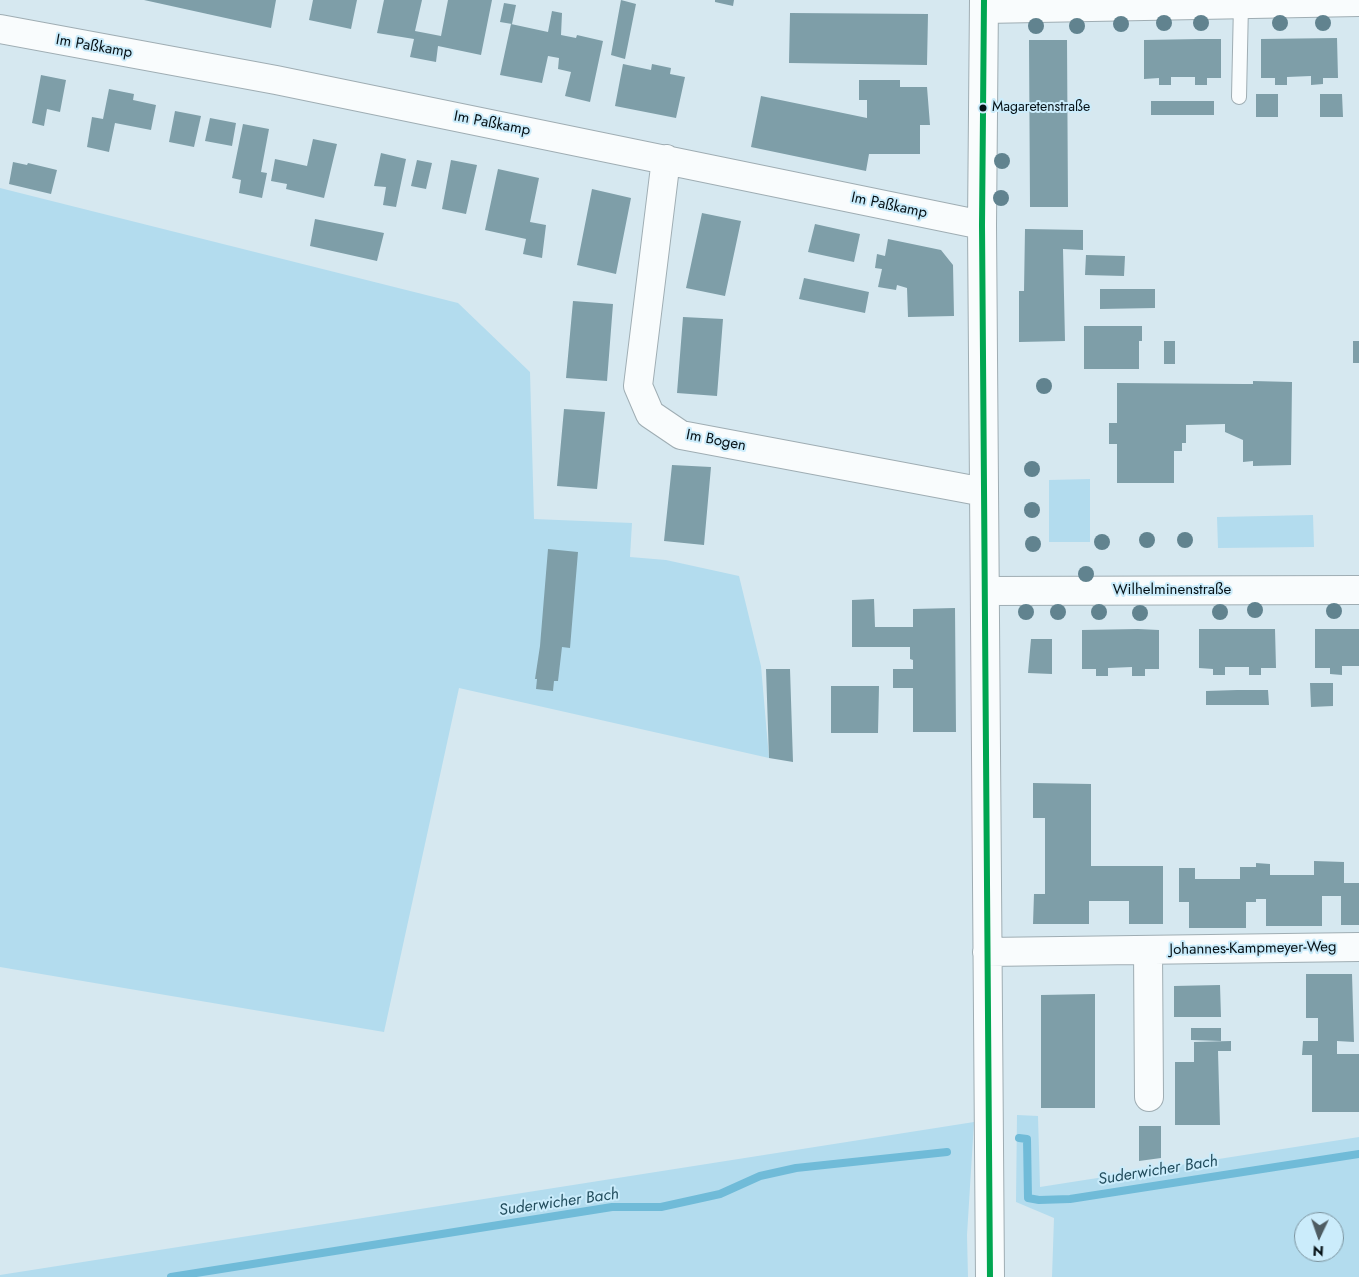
<!DOCTYPE html>
<meta charset="utf-8">
<style>
body{margin:0}
#map{position:relative;width:1359px;height:1277px;overflow:hidden;background:#d6e8f0;font-family:Jost,sans-serif}
canvas{display:block}
.north{position:absolute;left:1294px;top:1212px;width:50px;height:50px;box-sizing:border-box;background:#cbecfb;border:1px solid #7c949f;border-radius:50%;rotate:183deg;font-size:14px;font-weight:700;line-height:20px;text-align:center;color:#051015}
.north::after{content:'';display:block;margin:auto;width:18px;height:22px;background:#4e5c62;clip-path:polygon(50% 0,100% 100%,50% 72%,0 100%)}
</style>
<div id="map">
<canvas width="1359" height="1277"></canvas>
<div class="north">N</div>
</div>
<script>
const ctx = document.querySelector('canvas').getContext('2d');
ctx.lineJoin = 'round';
function paint(path, color) { ctx.fillStyle = color; ctx.fill(path, 'evenodd'); }
function strokePath(path, color, width, dash) { ctx.strokeStyle = color; ctx.lineWidth = width; ctx.lineCap = dash ? 'butt' : 'round'; ctx.setLineDash(dash || []); ctx.stroke(path); }
function write(font, color, halo, rows, align = 'center') {
  ctx.font = font + ' Jost,sans-serif'; ctx.lineWidth = 4; ctx.setLineDash([]); ctx.textBaseline = 'middle'; ctx.strokeStyle = halo; ctx.fillStyle = color; for (const [text, x, y, turn = 0] of rows) {
    ctx.save(); ctx.translate(x, y); ctx.rotate((+turn || 0) * Math.PI / 180); ctx.textAlign = isNaN(turn) ? turn : align; if (halo) ctx.strokeText(text, 0, 0); ctx.fillText(text, 0, 0); ctx.restore();
  }
}
paint(new Path2D(`
 M0 188 458 303 530 372 534 519 632 523 630 557 666 560 739 576 761 666 769 758 459 688 384 1032 0 967Z
 M1090 479V542H1049V480Z
 M1313 515 1314 547 1218 548 1217 517Z
 M1017 1115 1038 1116 1040 1187 1359 1137V1277H1052L1054 1218 1016 1202ZM1304 1222H1334V1252H1304Z
 M974 1122 967 1235 968 1277H0V1275Z`), '#b3dcee');
strokePath(new Path2D(`
 M1019 1138 1027 1139 1028 1198 1039 1200 1070 1199 1359 1154
 M171 1277 612 1207H661L720 1194 760 1176 796 1168 947 1152`), '#70bbd8', 8);
paint(new Path2D(`
 M144 0H276L271 28Z
 M313 0H357L351 29 309 20Z
 M384 0H422L415 31 441 36 448 0H492L481 55 438 46 436 62 410 57 414 39 377 33Z
 M621 0 636 4 625 59 611 55Z
 M715 0H734L733 6 715 2Z
 M504 3 516 5 512 24 500 22Z
 M552 11 562 13 561 35 576 38 577 35 603 41 590 102 565 96 571 72 558 69 559 58 548 56 542 83 500 75 511 24 548 32Z
 M790 13 928 14 927 65 789 63Z
 M1337 38 1338 78H1323V84L1311 85V76L1287 77V85H1275V78H1261V39Z
 M1200 39H1221V78H1207V85H1195V77H1171V85H1159V78L1144 79V40Z
 M1029 40H1067L1068 207H1030Z
 M623 64 651 70 652 64 671 68 670 74 685 77 676 118 615 106Z
 M41 75 66 80 60 112 47 109 44 126 32 123Z
 M859 80H900V87H927L930 125H920V154H869L866 171 751 147 761 96 867 118V100H859Z
 M109 89 134 94 133 100 156 105 151 130 115 123 109 152 87 147 92 117 103 119Z
 M1256 94H1278V117H1256Z
 M1320 94H1342L1343 117H1320Z
 M1151 101H1214V115H1151Z
 M175 111 201 116 194 147 169 142Z
 M210 118 236 123 232 146 205 141Z
 M243 124 269 129 261 172 267 173 262 198 239 193 241 180 232 178Z
 M313 139 337 144 324 198 286 189 287 184 271 181 275 159 307 166Z
 M381 153 406 159 396 207 383 205 386 187 374 186Z
 M417 160 432 163 426 189 411 186Z
 M451 160 477 165 466 214 442 209Z
 M13 162 27 165 28 163 57 170 51 194 9 184Z
 M498 169 539 178 530 222 546 225 542 258 523 254 526 239 485 230Z
 M592 189 631 198 616 274 577 265Z
 M702 213 741 221 725 296 686 288Z
 M315 219 384 233 377 261 310 246Z
 M815 224 860 234 854 262 808 252Z
 M1025 229 1083 230V250L1063 249 1065 341 1019 342V291H1024Z
 M888 239 941 250 953 265 954 316 908 317 907 288 897 285 896 290 878 287 882 269 875 268 877 254 885 256Z
 M1086 255 1125 256 1124 276 1085 275Z
 M804 278 869 292 865 313 799 299Z
 M1100 289H1155V308L1100 309Z
 M573 301 613 304 607 381 566 378Z
 M683 317 723 319 717 396 677 393Z
 M1084 326H1142V341H1139V369H1084Z
 M1164 341H1175V364H1164Z
 M1353 341H1359V363H1353Z
 M1253 381 1292 382 1291 465 1253 466V461L1243 462V440L1225 432V424L1186 425V443H1182V451H1174V483H1117V444H1109V423H1117V383L1243 384H1253Z
 M564 409 605 412 597 489 557 486Z
 M672 465 711 467 704 545 664 541Z
 M548 549 578 552 570 648 562 647 558 681H554L553 691 536 689 537 679H535L540 646Z
 M874 599 875 627H913V609L955 608 956 732H913V688H893V669H913V660L910 659V647H852V600Z
 M1138 629 1159 630V669H1145V676H1132V667L1108 668V676H1096V669H1082V630Z
 M1199 629H1275L1276 668H1261V675H1249V667H1225V675H1213V669L1199 668Z
 M1315 629H1359V666H1342V675L1330 674V668H1315Z
 M1031 639H1052V674L1028 673Z
 M766 669H790L793 762 769 758Z
 M1310 683H1333V706L1311 707Z
 M831 686H879L878 733H831Z
 M1237 690H1268L1269 705H1206V691Z
 M1033 783 1091 784V866H1163V924H1129V901H1089V924H1033L1034 894H1045V818H1033Z
 M1314 861 1344 862V883H1359V925H1341V896H1322V926H1266V899H1256V902H1246V928H1189V902H1179V868H1195V879H1240V867H1256V863L1270 864V875H1314Z
 M1306 974H1352L1354 1042 1337 1041V1054H1359V1112H1312V1055H1302L1303 1041H1318V1018H1306Z
 M1220 985 1221 1017H1174V986Z
 M1095 994V1108H1041V995Z
 M1191 1028H1221V1041L1191 1040Z
 M1231 1041V1051H1218L1220 1125H1175V1062H1194V1042Z
 M1139 1126H1161V1158L1139 1161Z`), '#7e9ea8');
const service = new Path2D(`
 M1239 97 1241 4`);
const minor = new Path2D(`
 M984 0 982 225 990 1277
 M984 9 1359 2
 M0 29 276 80 982 225
 M666 159 638 386 650 414 681 435 984 492
 M985 591 1359 590
 M1148 950 1149 1097
 M987 952 1359 947`);
strokePath(service, '#9fadb3', 16);
strokePath(minor, '#9fadb3', 30);
strokePath(service, '#f9fcfd', 14);
strokePath(minor, '#f9fcfd', 28);
strokePath(new Path2D(`
 M984 0 982 225 990 1277`), '#00a651', 6);
ctx.fillStyle = '#61838f';
for (const [x, y] of [
 [1164,23],
 [1201,23],
 [1280,23],
 [1323,23],
 [1121,24],
 [1036,26],
 [1077,26],
 [1002,161],
 [1001,198],
 [1044,386],
 [1032,469],
 [1032,510],
 [1147,540],
 [1185,540],
 [1102,542],
 [1033,544],
 [1086,574],
 [1255,610],
 [1334,611],
 [1026,612],
 [1058,612],
 [1099,612],
 [1220,612],
 [1140,613]
]) { ctx.beginPath(); ctx.arc(x, y, 8, 0, 2 * Math.PI); ctx.fill(); }
for (const [x, y, r, color] of [
 [983,108,4.5,"#051015"]
]) { const dot = new Path2D(); dot.arc(x, y, r, 0, 2 * Math.PI); ctx.fillStyle = color; ctx.fill(dot); strokePath(dot, '#cbecfb', 2); }
write('14px', '#051015', '#cbecfb', [
 ["Magaretenstraße",992,108]
], 'left');
write('15px', '#051015', '#cbecfb', [
 ["Im Paßkamp",94,47,10],
 ["Im Paßkamp",492,124,11],
 ["Im Paßkamp",889,206,12],
 ["Im Bogen",716,441,11],
 ["Wilhelminenstraße",1172,590],
 ["Johannes-Kampmeyer-Weg",1253,949,-1]
]);
write('italic 16px', '#224d5d', '#cbecfb', [
 ["Suderwicher Bach",1158,1171,-9],
 ["Suderwicher Bach",559,1203,-8]
]);
</script>
